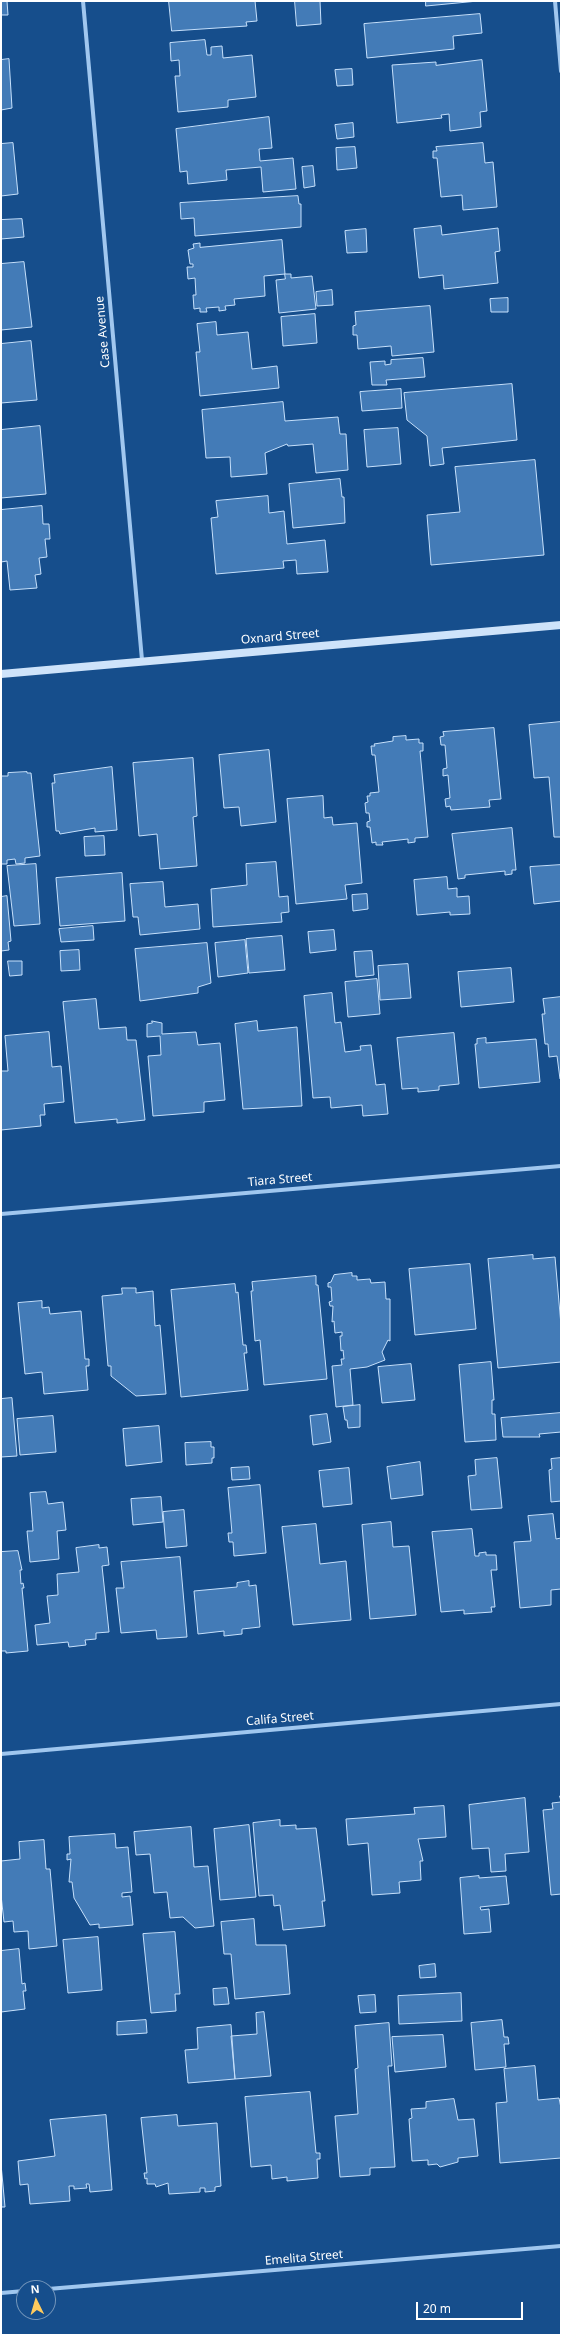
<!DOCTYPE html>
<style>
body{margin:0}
#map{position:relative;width:562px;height:2336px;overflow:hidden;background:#164e8c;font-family:"Noto Sans",sans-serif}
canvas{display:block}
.frame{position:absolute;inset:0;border:2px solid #fff;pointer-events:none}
.north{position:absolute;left:16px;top:2280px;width:40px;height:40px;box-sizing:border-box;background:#164e8c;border:1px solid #7395ba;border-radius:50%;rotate:355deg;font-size:11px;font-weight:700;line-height:16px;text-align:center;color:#fff}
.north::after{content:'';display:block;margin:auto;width:14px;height:18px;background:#ffcb5e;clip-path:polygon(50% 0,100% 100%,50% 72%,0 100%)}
.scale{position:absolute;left:416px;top:2302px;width:107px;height:18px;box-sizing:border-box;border:2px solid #fff;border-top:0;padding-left:5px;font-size:12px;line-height:14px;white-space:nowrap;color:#fff;-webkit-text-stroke:3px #164e8c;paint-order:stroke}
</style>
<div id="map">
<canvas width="562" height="2336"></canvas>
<div class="frame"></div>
<div class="north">N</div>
<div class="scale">20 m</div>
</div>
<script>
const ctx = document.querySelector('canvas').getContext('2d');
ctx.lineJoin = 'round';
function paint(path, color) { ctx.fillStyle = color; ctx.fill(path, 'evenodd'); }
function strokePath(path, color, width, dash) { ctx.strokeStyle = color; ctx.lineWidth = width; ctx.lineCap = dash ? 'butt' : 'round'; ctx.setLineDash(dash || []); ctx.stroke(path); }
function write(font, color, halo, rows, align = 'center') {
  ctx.font = font + ' "Noto Sans",sans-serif'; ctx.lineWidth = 3.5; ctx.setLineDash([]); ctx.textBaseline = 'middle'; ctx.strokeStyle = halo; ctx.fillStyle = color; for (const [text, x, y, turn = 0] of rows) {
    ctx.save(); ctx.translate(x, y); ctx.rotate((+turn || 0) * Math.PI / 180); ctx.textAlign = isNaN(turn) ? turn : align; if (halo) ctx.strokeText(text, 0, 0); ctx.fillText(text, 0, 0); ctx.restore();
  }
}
const building = new Path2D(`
 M1 1H7L8 15H1Z
 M169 1H255L257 21 246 22 247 26 172 31Z
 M295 1H320L321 24 297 26Z
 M426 1H478L426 6Z
 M480 14 482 33 453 36 454 49 367 58 364 24Z
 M205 40 207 55H211V47L222 46 223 58 252 55 256 97 228 100V107L178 112 175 76H180L179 60 171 61 170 43Z
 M9 59 12 108 1 110V60Z
 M482 60 487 111 480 112 481 127 450 131 449 114 441 115 442 118 397 123 392 65 436 62V65Z
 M352 69 353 85 337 86 335 70Z
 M269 117 272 148 259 149 260 161 293 158 296 189 263 192 261 167 226 170 227 180 188 184 187 171 180 172 176 129Z
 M353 123 354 137 337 139 335 125Z
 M13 143 18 194 1 196V144Z
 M483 143 485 163 493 162 497 207 463 210 462 195 441 197 437 158H433V151H437L436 147Z
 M355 147 357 168 337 170 336 148Z
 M313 166 315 186 304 188 302 167Z
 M298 196 299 204H301V227L195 236 194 218 181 219 180 203Z
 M22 219 24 237 1 239V220Z
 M441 226 442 235 498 228 500 251 495 252 498 283 444 289 443 275 419 278 414 229Z
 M366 229 367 252 347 253 345 231Z
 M282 240 285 274 264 276 265 296 234 299 235 305 225 306 226 310 219 311V307L206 308 207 312H200V308L194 309 193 295H196L195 278 188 279 187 267H193V264H190L188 250 194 248 193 244 200 243V247Z
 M24 262 32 327 1 330V264Z
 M285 274H291V278L312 276 316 309 279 313 276 280 285 279Z
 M332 290 333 305 317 306 316 292Z
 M508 298V312H491L490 299Z
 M430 306 434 352 392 356 391 346 358 349 357 335H353V326L356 325 355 312Z
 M315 314 317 343 283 346 281 317Z
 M216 322 217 335 248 332 252 369 277 366 279 388 200 396 196 352H200L197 324Z
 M31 341 37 400 1 403V344Z
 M423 358 425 377 386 380 387 385H372L370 362 385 361V365L391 364V360Z
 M512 384 517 440 442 448 444 464 430 466 427 436 407 420 404 393Z
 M401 389 402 408 362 411 360 392Z
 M283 402 285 421 338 417 340 434H346L348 470 316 473 313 444 288 446 287 444 265 453 267 474 231 477 230 457 206 458 202 410Z
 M40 426 46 494 1 498V430Z
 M398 428 401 464 367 467 364 430Z
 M535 460 544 555 431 565 427 515 460 512 455 467Z
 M340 479 342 497H344L345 523 293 528 289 484Z
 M268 496 269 513 284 511 287 544 325 540 328 572 297 574 296 560 283 561 284 568 216 574 211 518 218 517 216 501Z
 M42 506 43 524H49L50 539H45L47 557 39 558 41 574 35 575 37 588 10 590 7 561 1 562V510Z
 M561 722V837H554L549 777 534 778 529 725Z
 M494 728 501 799 489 800 490 807 451 810 450 806 446 807 445 799 450 798 448 775 443 776V769L447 768 445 745H441L440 737 444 736 443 732Z
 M406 736V740L419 739V743H423V751H420L428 837 415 838V842L408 843V839L382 842 383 845H376V842L372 843 370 827H367V822L370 821 369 813H366L365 803 368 802 367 796H370V793L379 792 375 755H372L371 746H375L374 744 393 741V737Z
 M269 750 276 822 241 826 239 807 224 808 219 755Z
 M193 758 197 816 193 817 197 866 160 869 157 834 139 836 133 763Z
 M112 767 117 830 95 832V828L60 834 59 831H56L52 783H55L54 775Z
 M27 772V773H31L40 856 25 858V863L16 864 15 859 7 860V864H1V776H8V773Z
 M323 796 324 818 332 817 333 825 357 823 362 883 345 885 347 899 296 904 287 799Z
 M512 828 516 870H512V874L505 875V871L465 875V878L458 879 452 834Z
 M104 836 105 855 85 856 84 837Z
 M276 862 279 897 288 896 289 912 281 913 282 922 213 927 211 889 247 885 246 864Z
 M36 864 40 924 14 926 7 866Z
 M561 865V901L534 904 530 867Z
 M122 873 125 921 60 926 56 878Z
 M447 877 448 889 457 888V897L469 896 470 914 450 915V912L417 915 414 880Z
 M163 882 165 907 198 904 200 929 140 935 138 917H133L130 884Z
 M367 894 368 909 353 911 352 895Z
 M7 896 11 941 8 942 9 950 1 951V897Z
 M93 926 94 940 61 942 59 929Z
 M334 930 336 950 310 953 308 932Z
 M282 936 285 970 249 973 246 939Z
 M245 940 248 973 218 977 215 943Z
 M207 943 211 983 198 987V993L140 1001 135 949Z
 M79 950 80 970 61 971 60 951Z
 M372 951 374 975 356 977 354 952Z
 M8 961H22V975L10 976Z
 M408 964 411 998 380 1000 378 966Z
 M511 968 514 1002 461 1007 458 972Z
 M377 979 380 1014 348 1017 345 982Z
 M332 993 335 1023 341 1022 345 1052 361 1050 360 1046 371 1045 376 1085 385 1084 388 1114 363 1116 362 1105 331 1108 330 1097 313 1098 304 996Z
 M561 997V1079H560L557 1056 549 1057 548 1044H545L542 1014H545L543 999Z
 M96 999 99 1029 126 1027 127 1040H136L145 1120 117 1123V1119L75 1123 63 1002Z
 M152 1021 162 1023V1034L196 1032 198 1045 220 1043 225 1100 204 1102V1112L153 1116 148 1056 161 1055 160 1036 147 1037V1024L152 1023Z
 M257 1021 258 1031 297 1027 302 1106 243 1109 235 1024Z
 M49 1032 52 1067 61 1066 64 1102 44 1104 45 1115H40L41 1126 1 1130V1071H8L5 1036Z
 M454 1033 459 1084 439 1086V1090L418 1092V1088L402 1089 397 1038Z
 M486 1038V1043L536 1039 540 1082 479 1088 475 1044H477V1039Z
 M533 1255V1259L555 1257 561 1325V1362L498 1368 488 1259Z
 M470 1264 476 1329 415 1335 409 1269Z
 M352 1273V1276H357V1280L370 1279 371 1283 385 1282 386 1299H390V1341L388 1340 382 1352 385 1360 367 1367 350 1369 353 1405 336 1407 332 1366 342 1365 341 1359H344L343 1350 341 1351 340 1336H342V1332L335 1333 334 1321 332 1322 333 1306H330L329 1302 332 1301 331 1287H328V1283L331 1282 334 1275Z
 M316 1276V1285H318L327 1379 264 1385 260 1340 255 1341 251 1291H253L252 1282Z
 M235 1284 236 1293 238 1292 243 1345H246L247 1353H244L248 1390 181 1397 171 1290Z
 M122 1288H136V1293L153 1291 155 1326 160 1325 166 1394 136 1396 111 1376V1366H108L102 1296 122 1294Z
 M42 1301V1308L49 1307 50 1314 81 1311 85 1359H89V1366H86L88 1390 44 1394 42 1372 25 1374 18 1303Z
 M491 1362 494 1400H492V1414H495L496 1440 465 1442 459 1365Z
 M411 1364 415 1400 382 1403 378 1367Z
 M12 1398 17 1456 1 1457V1399Z
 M360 1405V1427L348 1428 347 1420H345L343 1407Z
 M561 1413V1432L539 1434 540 1437H503L501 1418Z
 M327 1414 331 1442 313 1445 310 1416Z
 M53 1416 56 1452 20 1455 17 1419Z
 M159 1426 162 1462 126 1466 123 1429Z
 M211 1442V1447H214V1458H212V1463L186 1465 185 1443Z
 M497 1458 502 1508 471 1510 468 1476 476 1475 475 1460Z
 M561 1458V1501L551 1502 549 1470 552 1469 551 1459Z
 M420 1462 423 1495 391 1499 387 1467Z
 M249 1467 250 1479 232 1480 231 1468Z
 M349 1468 352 1504 323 1507 319 1471Z
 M260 1485 266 1553 234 1556 233 1542H229L228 1533H232L228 1488Z
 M46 1492 48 1504 63 1502 66 1530 57 1531 59 1559 30 1562 27 1531H33L30 1493Z
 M161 1497 163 1522 133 1525 131 1499Z
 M184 1510 187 1546 166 1548 163 1512Z
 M553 1514 556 1539 561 1538V1535V1589L551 1590V1605L520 1608 514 1542 531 1541 528 1516Z
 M391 1522 393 1547 409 1546 416 1615 370 1619 362 1525Z
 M316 1524 320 1564 346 1561 351 1620 293 1625 282 1527Z
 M472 1529 475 1556H479V1553L486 1552V1555H496L497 1570H491L495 1607H491L492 1612 464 1614V1610L441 1612 432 1532Z
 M99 1545V1548L107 1547 109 1565 102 1566 109 1632 96 1633V1639L85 1640 86 1645 69 1647 68 1642 37 1645 35 1625 50 1623 47 1596 58 1595 57 1574 79 1572 76 1548Z
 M18 1551 22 1570H20L21 1584 23 1583 24 1588H22L28 1651 6 1653V1651H1V1552Z
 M180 1557 187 1637 157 1639 156 1630 121 1633 116 1588H124L121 1562Z
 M249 1581V1586L256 1585 260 1627 242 1629V1634L224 1636V1631L198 1634 194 1591 237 1587V1583Z
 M560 1796H561V1894L551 1895 543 1810 553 1809 552 1803 561 1802Z
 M525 1798 529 1852 505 1854 506 1871 491 1872 489 1848 472 1849 469 1805Z
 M444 1806 446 1837 418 1839 423 1861H420L421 1880 399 1882 400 1893 372 1895 368 1843 348 1845 346 1819 415 1814 414 1808Z
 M280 1820V1826L296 1825V1829L316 1828 325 1901H322L325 1926 283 1930 280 1905 274 1906 273 1895 259 1896 253 1823Z
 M249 1825 256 1897 220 1900 214 1829Z
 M191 1827 194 1867 208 1866 214 1926 195 1928 183 1917 170 1918 167 1892 154 1893 150 1854 136 1855 134 1832Z
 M115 1834 116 1848 128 1847 132 1892 122 1893V1897L130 1896 133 1925 99 1928V1924L90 1925 74 1898 72 1882H69L71 1859 67 1860V1854H70L69 1837Z
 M44 1840 46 1869H50L57 1946 29 1949 28 1931 14 1932 13 1921 4 1922 1 1895V1861L20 1859 19 1842Z
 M479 1876V1878L506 1876 509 1904 480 1907 481 1910 489 1909 491 1932 464 1934 460 1878Z
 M254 1919 256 1945H286L290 1994 235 1999 231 1954H224L221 1922Z
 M175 1932 180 1994H175L176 2011 151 2013 143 1934Z
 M98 1937 102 1990 68 1993 63 1940Z
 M19 1949 22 1984 25 1983 26 1991H23L25 2009 1 2012V1951Z
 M435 1964 436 1977 420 1978 419 1966Z
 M227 1988 229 2004 214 2005 213 1989Z
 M461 1993 462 2021 399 2024 398 1996Z
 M375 1995 376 2012 360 2013 358 1996Z
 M264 2012 271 2076 235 2079 231 2036 257 2034 256 2013Z
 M146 2020 147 2033 117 2035V2022Z
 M502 2020 504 2037H508L509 2044H504L506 2067 475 2070 471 2023Z
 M389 2023 392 2066H388L395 2167 370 2168V2175L340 2177 335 2116 358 2114 355 2069 358 2068 355 2026Z
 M231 2025 235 2079 188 2083 185 2050 198 2049 197 2028Z
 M443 2035 446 2067 395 2072 392 2037Z
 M535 2066 538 2100 559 2098 561 2108V2158L500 2163 496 2103 507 2102 504 2069Z
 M310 2092 316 2153H320V2159H317L318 2178 287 2181V2177L272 2179 271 2165 251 2167 245 2097Z
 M454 2099 458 2120 474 2119 478 2156 458 2158V2162L440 2167 437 2164 428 2165V2160L412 2161 409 2119 412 2118 411 2109 426 2108V2102Z
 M106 2115 112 2190 90 2192 89 2184H86L87 2188 74 2189V2186H69L70 2201 30 2204 28 2184 20 2185 18 2161 55 2156 50 2120Z
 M177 2115 178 2126 217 2123 221 2186 215 2187V2191L205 2192V2188H200V2192L169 2194 168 2183 156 2187 155 2184H147V2178L145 2179 144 2173H147L141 2118Z
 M1 2164 5 2207H1Z`);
paint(building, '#437bb7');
strokePath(building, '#c6e0fb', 1);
strokePath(new Path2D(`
 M83 1 142 660
 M555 1 561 71
 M1 1214 561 1166
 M1 1754 561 1704
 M48 2289 561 2246
 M1 2293 24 2291`), '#a0c7ef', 4);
strokePath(new Path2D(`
 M1 674 561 625`), '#cee3fa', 8);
write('12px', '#fff', '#164e8c', [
 ["Case Avenue",103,332,-95],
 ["Oxnard Street",280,637,-5],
 ["Tiara Street",280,1180,-5],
 ["Califa Street",280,1719,-5],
 ["Emelita Street",304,2258,-5]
]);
</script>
